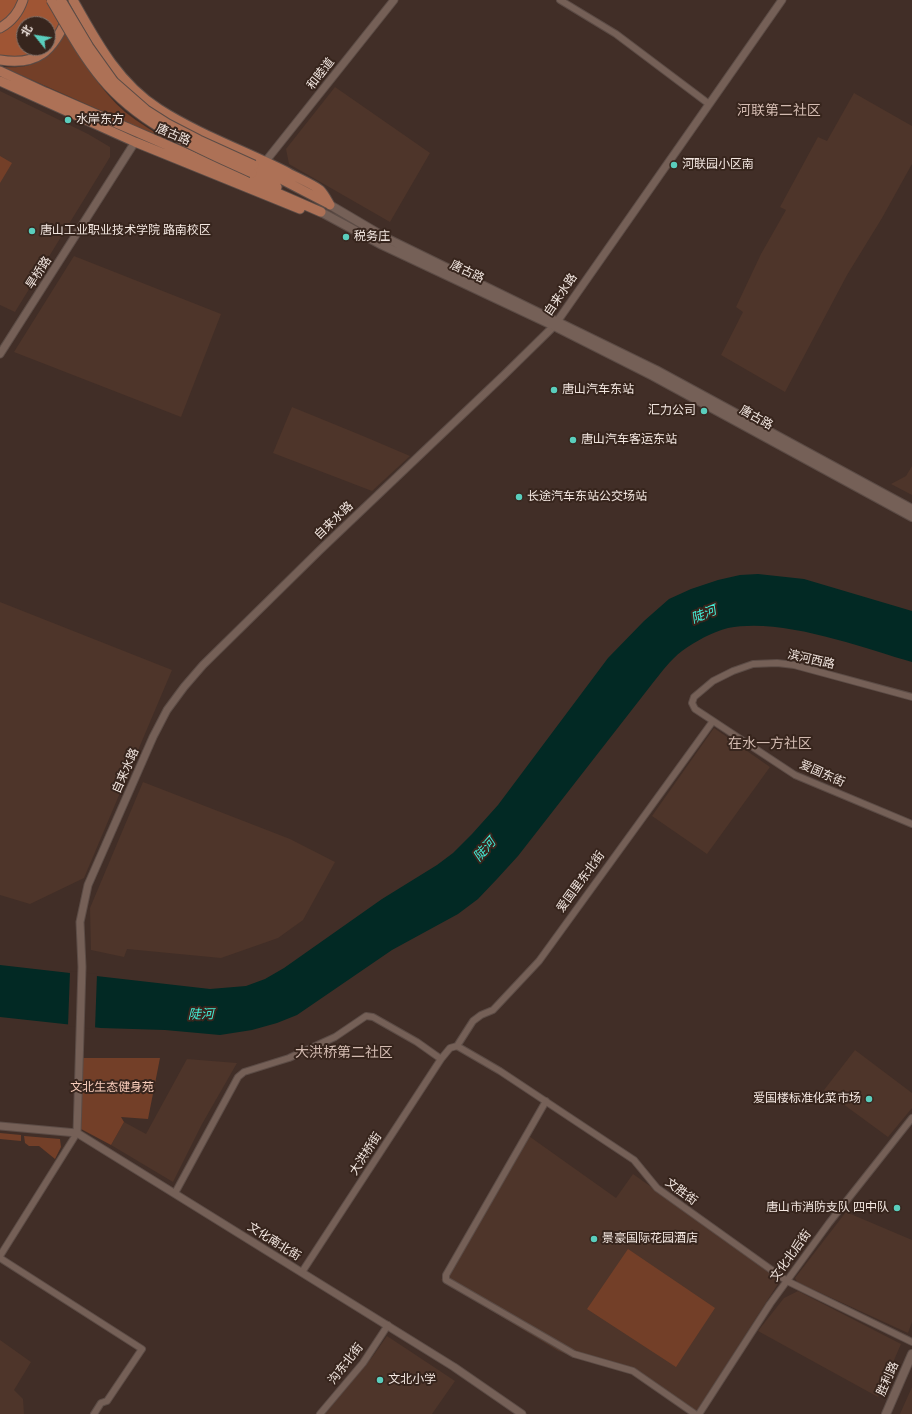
<!DOCTYPE html>
<meta charset="utf-8">
<style>
body{margin:0}
#map{position:relative;width:912px;height:1414px;overflow:hidden;background:#412e27;font-family:"Space Grotesk","Noto Sans SC",sans-serif}
canvas{display:block}
.north{position:absolute;left:16px;top:16px;width:40px;height:40px;box-sizing:border-box;background:#37251d;border:1px solid #82736b;border-radius:50%;rotate:300deg;font-size:11px;font-weight:700;line-height:16px;text-align:center;color:#f3e7e1}
.north::after{content:'';display:block;margin:auto;width:14px;height:18px;background:#5acebd;clip-path:polygon(50% 0,100% 100%,50% 72%,0 100%)}
</style>
<div id="map">
<canvas width="912" height="1414"></canvas>
<div class="north">北</div>
</div>
<script>
const ctx = document.querySelector('canvas').getContext('2d');
ctx.lineJoin = 'round';
function paint(path, color) { ctx.fillStyle = color; ctx.fill(path, 'evenodd'); }
function strokePath(path, color, width, dash) { ctx.strokeStyle = color; ctx.lineWidth = width; ctx.lineCap = dash ? 'butt' : 'round'; ctx.setLineDash(dash || []); ctx.stroke(path); }
function write(font, color, halo, rows, align = 'center') {
  ctx.font = font + ' "Space Grotesk","Noto Sans SC",sans-serif'; ctx.lineWidth = 4; ctx.setLineDash([]); ctx.textBaseline = 'middle'; ctx.strokeStyle = halo; ctx.fillStyle = color; for (const [text, x, y, turn = 0] of rows) {
    ctx.save(); ctx.translate(x, y); ctx.rotate((+turn || 0) * Math.PI / 180); ctx.textAlign = isNaN(turn) ? turn : align; if (halo) ctx.strokeText(text, 0, 0); ctx.fillText(text, 0, 0); ctx.restore();
  }
}
paint(new Path2D(`
 M335 87 430 153 390 222 289 164 286 149Z
 M0 91 88 134 110 147V157L15 312 0 305Z
 M854 93 912 126V164L882 218 847 275 785 392 721 355 743 312 736 307 761 254 786 210 780 207 818 137 827 141Z
 M74 256 221 314 181 417 14 352Z
 M292 407 363 436 410 456 372 491 273 453Z
 M912 466V495L891 484 906 476Z
 M0 602 172 670 84 878 30 904 0 895Z
 M714 728 770 767 707 854 652 816Z
 M143 782 290 839 335 862 303 920 278 938 221 958 127 949 124 957 91 950 90 908Z
 M855 1050 912 1093V1108L888 1137 824 1090Z
 M187 1059 237 1063 202 1124 173 1182 111 1145 124 1122 146 1134Z
 M526 1134 616 1198 633 1174 781 1279 696 1412 633 1373 575 1357 558 1351 441 1280Z
 M846 1212 912 1240V1322L908 1333 797 1282 795 1278Z
 M798 1291 901 1344 878 1397 758 1331 784 1298Z
 M387 1336 455 1381 432 1414H325L373 1356Z
 M0 1340 31 1362 14 1390 23 1399 24 1414H0Z
 M912 1387V1414H900Z`), '#4e352a');
paint(new Path2D(`
 M65 33C83 61 100 90 125 112 139 123 154 132 169 141L3 67C35 69 48 60 65 33Z
 M0 156 12 163 0 183Z
 M82 1058H160L148 1119 121 1117 124 1122 111 1145 81 1129Z
 M0 1133 21 1135V1141L0 1139Z
 M24 1136 60 1139 61 1147 55 1159 39 1146H29L25 1143Z
 M628 1249 715 1308 676 1367 587 1309Z`), '#733f28');
paint(new Path2D(`
 M0 0H46L60 26 48 44V24H24V48H44L24 60 0 56Z`), '#9f5534');
paint(new Path2D(`
 M758 574 804 579 912 611V662C861 647 781 617 728 628 712 632 696 641 682 651 670 660 661 673 652 684L518 856 497 879 478 899 458 914 392 950 297 1015 277 1023 252 1030 220 1035 165 1030 101 1028 0 1017V965L210 989 246 986 265 979 284 968 382 899 437 865 453 853 472 834 498 805 608 658 644 621 669 599 691 589 718 580 740 575Z`), '#022924');
paint(new Path2D(`
 M70 971 97 974 95 1029 68 1026Z`), '#412e27');
const minor = new Path2D(`
 M560 0 616 34 709 104
 M912 697 794 665 777 663 753 664 733 671 713 681 694 697 692 703 695 709 795 775 912 824
 M457 1046 473 1021 481 1015 493 1010 539 961 713 721
 M546 1101 446 1275V1280L574 1354 633 1371 695 1414
 M175 1193 238 1077 244 1072 289 1058 335 1037 366 1016 373 1017 417 1042 441 1059
 M0 1256 77 1133
 M0 1258 142 1349 107 1401 101 1403 94 1414
 M302 1272 441 1059 450 1048 457 1046 500 1071 634 1160 657 1188 787 1281 912 1342
 M320 1414 363 1363 388 1325
 M699 1414 770 1304 829 1223 912 1118`);
const tertiary = new Path2D(`
 M265 162 394 0
 M0 354 135 142
 M0 1126 77 1133 454 1367 522 1414
 M77 1133 82 967 80 922 88 885 153 737 167 710 184 687 203 665 320 550 504 375 554 326 782 0`);
const secondary = new Path2D(`
 M330 205 386 238 656 370 912 509
 M321 212 382 245 554 326 653 376 912 517
 M886 1414 912 1354`);
const primary = new Path2D(`
 M73 0C96 41 118 83 159 109 198 134 243 150 285 171 293 176 313 184 320 190 324 194 327 200 330 205
 M0 28C11 22 19 12 23 0
 M0 60C38 66 53 51 67 18
 M0 71 45 92 321 212
 M0 81 135 142 300 209
 M254 165 329 204
 M252 173 277 187`);
strokePath(minor, '#5c4c46', 8);
strokePath(tertiary, '#5c4c46', 9);
strokePath(secondary, '#5c4c46', 10);
strokePath(primary, '#5c4c46', 11);
strokePath(minor, '#756057', 6);
strokePath(tertiary, '#756057', 7);
strokePath(secondary, '#756057', 8);
strokePath(primary, '#ad7156', 9);
const primaryBridge = new Path2D(`
 M51 0C67 27 82 55 102 79 141 126 198 148 252 173
 M61 0 89 47 114 82 146 110 168 124 199 140 254 165`);
strokePath(primaryBridge, '#5c4c46', 11, []);
strokePath(primaryBridge, '#ad7156', 9);
for (const [x, y, r, color] of [
 [68,120,4,"#5acebd"],
 [674,165,4,"#5acebd"],
 [32,231,4,"#5acebd"],
 [346,237,4,"#5acebd"],
 [554,390,4,"#5acebd"],
 [704,411,4,"#5acebd"],
 [573,440,4,"#5acebd"],
 [519,497,4,"#5acebd"],
 [869,1099,4,"#5acebd"],
 [897,1208,4,"#5acebd"],
 [594,1239,4,"#5acebd"],
 [380,1380,4,"#5acebd"]
]) { const dot = new Path2D(); dot.arc(x, y, r, 0, 2 * Math.PI); ctx.fillStyle = color; ctx.fill(dot); strokePath(dot, '#37251d', 1.5); }
write('12px', '#f3e7e1', '#37251d', [
 ["和睦道",321,74,-52],
 ["唐古路",173,135,23],
 ["唐古路",467,272,25],
 ["旱桥路",39,273,-57],
 ["自来水路",561,295,-56],
 ["唐古路",756,418,29],
 ["自来水路",334,521,-44],
 ["滨河西路",811,660,13],
 ["自来水路",126,771,-66],
 ["爱国东街",822,774,24],
 ["爱国里东北街",581,882,-54],
 ["大洪桥街",366,1154,-57],
 ["文胜街",681,1192,36],
 ["文化南北街",274,1242,32],
 ["文化北后街",791,1256,-54],
 ["沟东北街",346,1364,-52],
 ["胜利路",888,1379,-66]
]);
write('12px', '#f3e7e1', '#37251d', [
 ["水岸东方",76,120],
 ["河联园小区南",682,165],
 ["唐山工业职业技术学院 路南校区",40,231],
 ["税务庄",354,237],
 ["唐山汽车东站",562,390],
 ["汇力公司",696,411,"right"],
 ["唐山汽车客运东站",581,440],
 ["长途汽车东站公交场站",527,497],
 ["爱国楼标准化菜市场",861,1099,"right"],
 ["唐山市消防支队 四中队",889,1208,"right"],
 ["景豪国际花园酒店",602,1239],
 ["文北小学",388,1380]
], 'left');
write('12px', '#f9cdbb', '#37251d', [
 ["文北生态健身苑",112,1088]
]);
write('italic 13px', '#43edd7', '#37251d', [
 ["陡河",704,615,-22],
 ["陡河",485,850,-48],
 ["陡河",201,1015,-1]
]);
write('14px', '#d3bbb1', '#37251d', [
 ["河联第二社区",779,111],
 ["在水一方社区",770,744],
 ["大洪桥第二社区",344,1053]
]);
</script>
